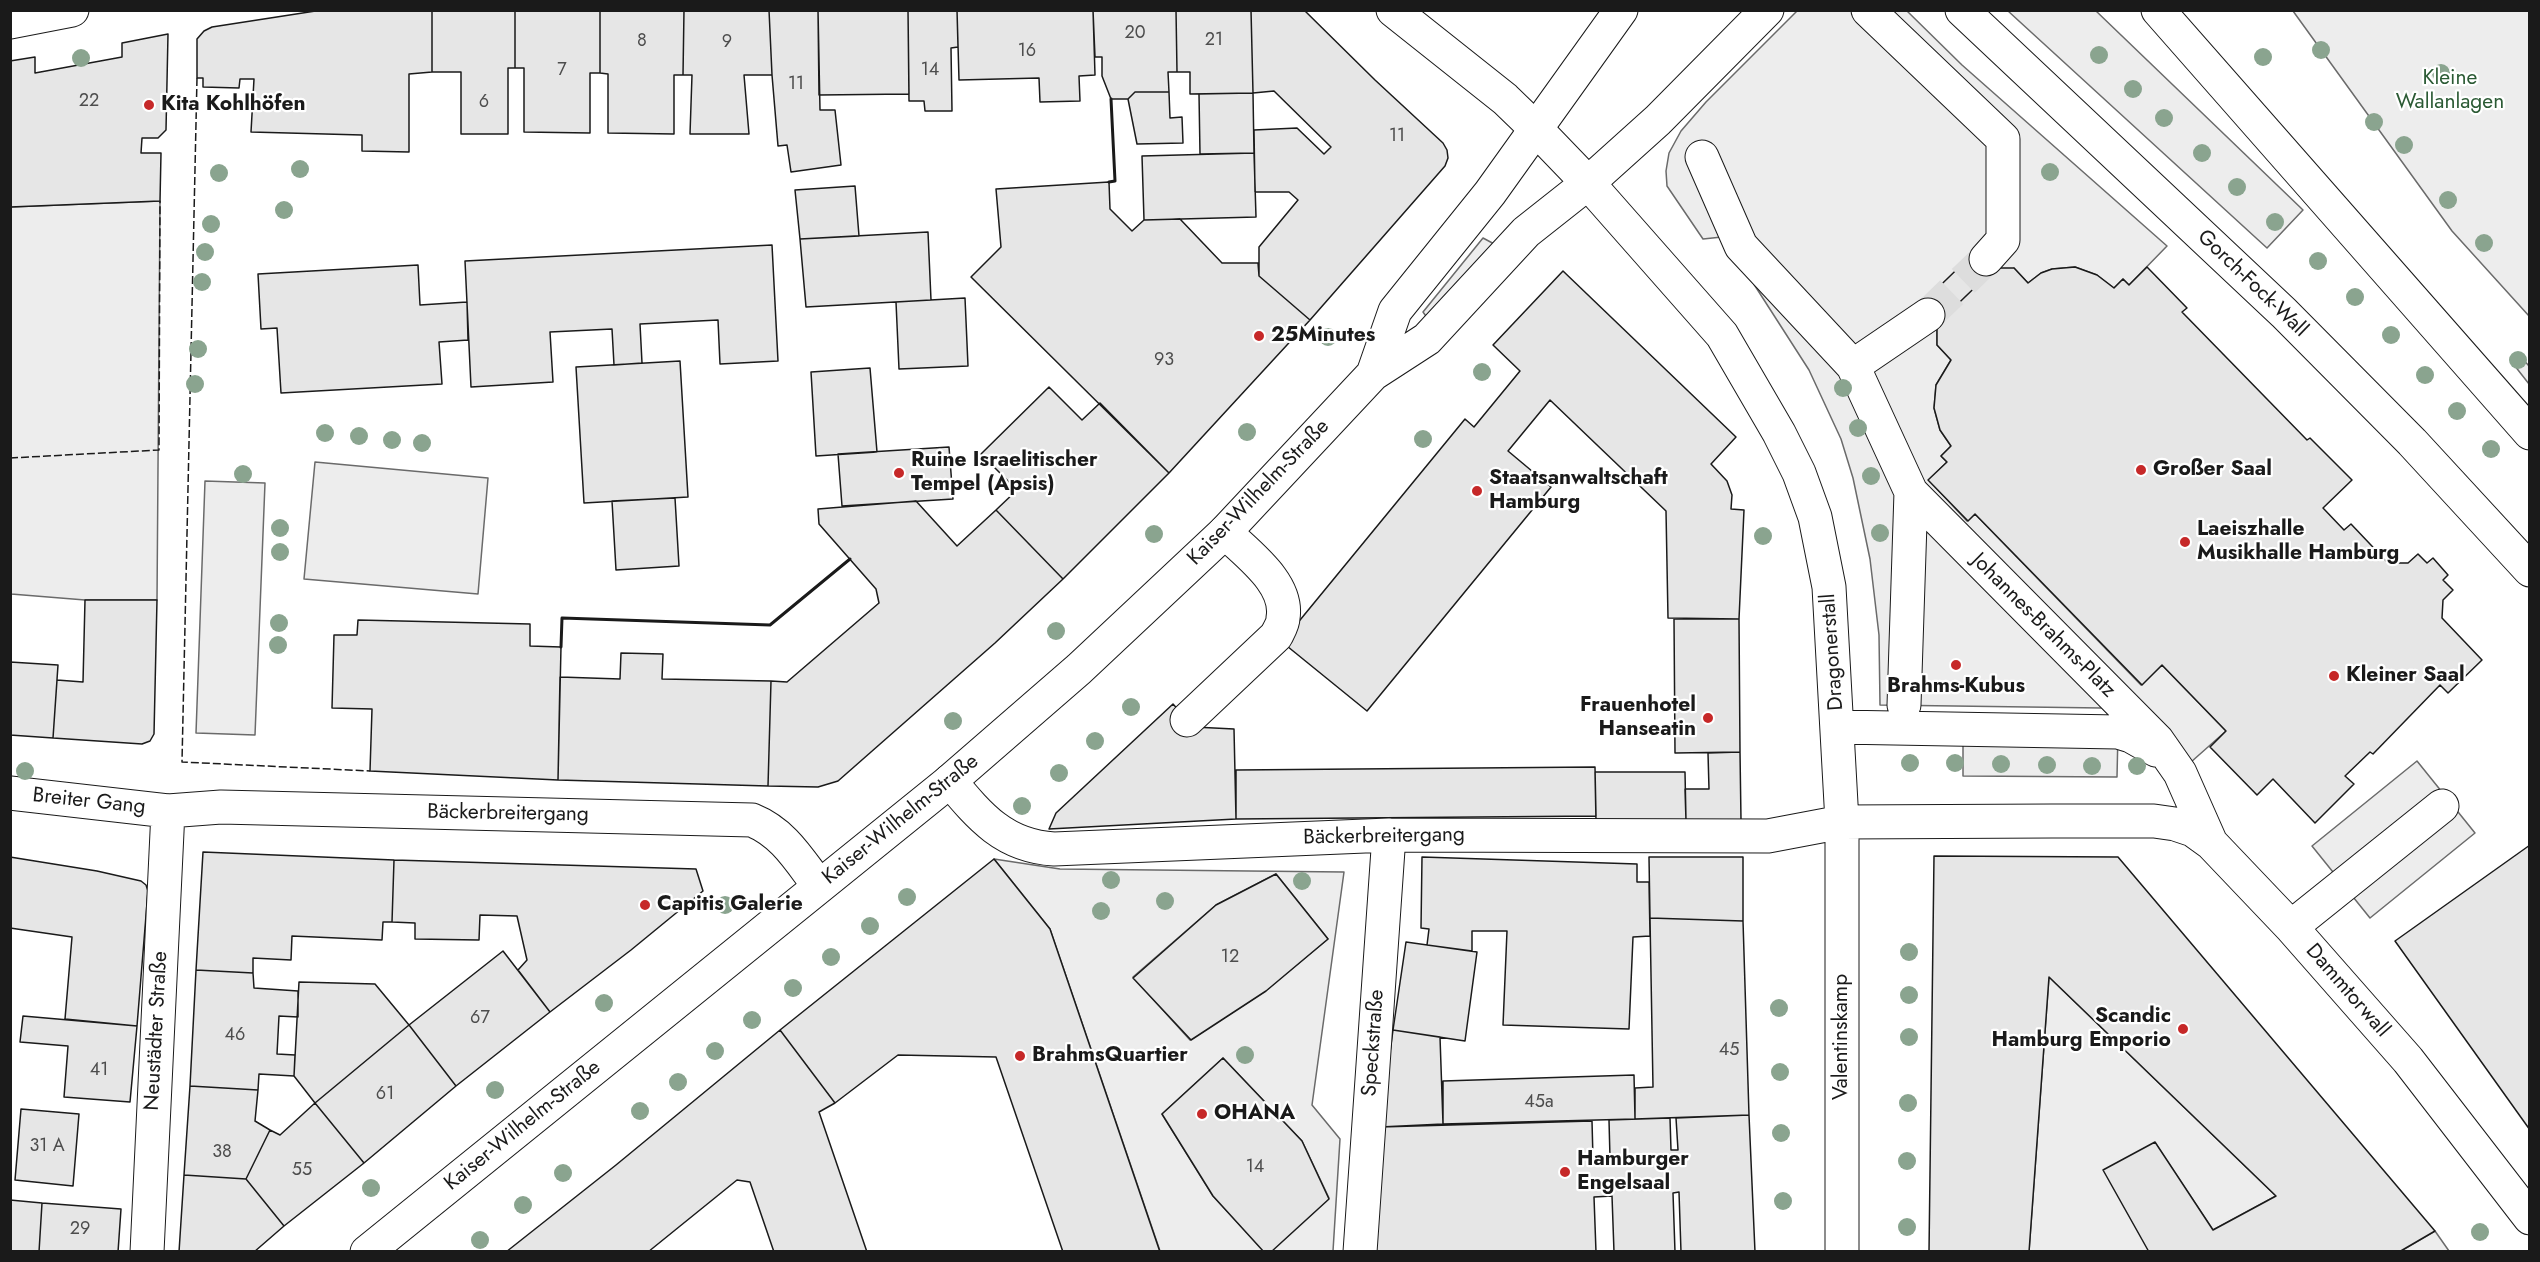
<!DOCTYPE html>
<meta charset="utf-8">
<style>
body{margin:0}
#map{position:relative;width:2540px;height:1262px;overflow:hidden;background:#fff;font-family:Jost,sans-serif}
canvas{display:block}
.frame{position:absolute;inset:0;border:12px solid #1a1a1a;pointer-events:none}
</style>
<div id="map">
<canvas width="2540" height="1262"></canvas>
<div class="frame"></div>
</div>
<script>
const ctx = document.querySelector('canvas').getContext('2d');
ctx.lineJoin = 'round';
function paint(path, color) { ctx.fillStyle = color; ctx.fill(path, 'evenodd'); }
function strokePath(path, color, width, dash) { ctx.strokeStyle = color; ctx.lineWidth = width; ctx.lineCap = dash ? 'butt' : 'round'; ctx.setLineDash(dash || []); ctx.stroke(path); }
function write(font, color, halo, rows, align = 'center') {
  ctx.font = font + ' Jost,sans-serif'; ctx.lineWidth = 4.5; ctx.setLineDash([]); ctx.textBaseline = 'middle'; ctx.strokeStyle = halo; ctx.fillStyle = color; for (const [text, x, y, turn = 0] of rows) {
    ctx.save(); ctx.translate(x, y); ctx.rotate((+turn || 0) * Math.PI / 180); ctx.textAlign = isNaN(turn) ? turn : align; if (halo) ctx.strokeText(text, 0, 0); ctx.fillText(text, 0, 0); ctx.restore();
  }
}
const built = new Path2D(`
 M1797 11H1907L1962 65 2167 246 2129 285 2123 279 2114 288 2097 275 2075 267 2052 269 2041 273 2028 283 2014 268 1937 324V345L1951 360 1936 385 1934 408 1940 430 1951 446 1941 456 1947 462 1929 480 1967 521 1975 514 2141 685 2162 665 2226 731 2173 778 2102 708 1880 705 1879 635 1870 559 1853 478 1841 439 1809 370 1748 275 1722 237 1703 239 1667 186 1666 171 1669 153 1681 131 1706 102Z
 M2008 11H2096L2303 210 2267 248Z
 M2293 11H2529V316L2452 231Z
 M160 201 157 600H85L11 594 10 207Z
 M1483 238 1498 246 1428 319 1423 312Z
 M2520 356 2529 366V384L2511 361Z
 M315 462 488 478 478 594 304 579Z
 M205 481 265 483 255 735 196 733Z
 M1963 730 2118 732 2117 777 1963 776Z
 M2417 761 2475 833 2370 918 2312 846Z
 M994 859 1060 869 1344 872 1312 1105 1340 1139 1333 1251H1271L1329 1198 1302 1141 1223 1058 1162 1114 1213 1196 1264 1251H1160L1050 929ZM1276 874 1328 939 1265 991 1190 1040 1133 977 1216 905Z
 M2049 977 2276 1196 2213 1230 2155 1143 2150 1251 2029 1252Z
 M2435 1231 2449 1251 2399 1252Z`);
paint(built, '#ededed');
strokePath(built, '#6a6a6a', 1.5);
const building = new Path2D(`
 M322 10H432V72L409 74V152L362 151V135L251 132 254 79H240L239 88 203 87V78H197V39L204 31 212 27Z
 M432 10H515V68H508V134H461V72H432Z
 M515 10H600V73H590V133L524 132V68H515Z
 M600 10H684L683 75H674V134L608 133V74L600 73Z
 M684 10H769L772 75H744L749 134H690L692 75H683Z
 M769 10H818L820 110H835L841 165 791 172 787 145 778 146 772 75Z
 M818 10H908L909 94 819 95Z
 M908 10H957L958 47 951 48 952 111H925L924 101H909Z
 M957 10H1093L1095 75 1079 76 1080 101 1040 102 1039 78 959 80Z
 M1093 10H1176L1177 72H1168L1169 92H1135L1128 99H1111L1102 76V57H1095Z
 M1176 10H1251L1253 93 1190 94V72H1177Z
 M1251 10H1304L1375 80 1443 143 1447 150 1448 158 1445 166 1310 320 1259 276V247L1298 200 1289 192H1255L1254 130 1297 128 1324 154 1331 147 1274 91 1253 93Z
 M168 34 166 130 158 138H142L141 153H161L160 201 10 207V61L35 57V73L122 57V43Z
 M1135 92H1169L1170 118 1182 117 1183 143 1137 144 1128 99Z
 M1253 93 1254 153 1200 154 1199 94Z
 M1254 153 1256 217 1144 220 1142 156Z
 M1109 182 1110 209 1132 231 1144 220 1180 219 1222 263H1258L1259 276 1310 320 1169 473 971 277 1001 247 996 189Z
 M855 186 859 236 800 239 795 190Z
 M928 232 931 300 806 307 800 239Z
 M772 245 778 361 720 364 718 320 640 324 642 363 614 365 612 329 550 332 553 382 471 387 465 261Z
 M1977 250 1995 268 1937 324 1919 306Z
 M418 265 420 305 467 302 468 340 439 342 442 384 281 393 277 328 261 329 258 274Z
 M2075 267 2097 275 2114 288 2123 279 2129 285 2147 267 2187 308 2182 312 2307 440 2310 438 2352 480 2323 508 2344 530 2351 524 2388 563H2408L2418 554 2427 563 2433 558 2448 575 2443 580 2453 590 2443 600 2442 618 2482 660 2448 693 2440 685 2373 754 2370 752 2345 776 2354 784 2315 823 2273 779 2257 795 2210 747 2226 731 2162 665 2142 685 1975 514 1968 521 1928 480 1947 462 1941 456 1951 446 1940 430 1934 408 1936 385 1951 360 1937 345V324L1995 268H2014L2028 283 2041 273 2052 269Z
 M1563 271 1736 437 1711 464 1727 481 1732 495 1731 509 1744 510 1739 619 1668 618 1666 511 1550 400 1508 451 1551 487 1367 711 1282 642 1465 419 1474 427 1520 371 1493 345Z
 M965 298 968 366 899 369 896 302Z
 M680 361 688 497 584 503 576 367Z
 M870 368 877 452 816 456 811 372Z
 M1049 387 1082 420 1100 403 1169 473 1063 579 996 510 1017 490 981 454Z
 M949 447 953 499 842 506 838 454Z
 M675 498 679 566 616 570 612 501Z
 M916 501 957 546 996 510 1063 579 995 643 838 781 818 787 768 786 771 681 787 682 879 603 876 589 819 524 818 509Z
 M85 600H157L154 734 150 741 142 744 53 738 57 680 83 682Z
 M1674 619H1739L1740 752 1675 753Z
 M358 620 530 624V646L561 647 558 780 370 771 372 709 332 708 334 635H357Z
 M621 653 663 654 662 679 771 681 768 786 558 780 560 677 620 679Z
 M10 662 58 665 53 738 10 735Z
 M1173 704 1194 727 1234 729 1236 819 1049 829 1056 813Z
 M1740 752 1741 820 1686 821 1685 789H1709L1708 753Z
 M1595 767 1596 816 1236 819V770Z
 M1595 772H1685L1686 821H1596Z
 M2530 845V1130L2395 941Z
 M203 852 394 860 392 922H383L382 940 292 936 291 960 253 958V973L196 970Z
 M1934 856 2118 857 2435 1231 2399 1252H2149L2103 1170 2155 1142 2213 1230 2276 1196 2049 977 2029 1252H1929Z
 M10 857 97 871 141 881 146 885 148 891 137 1026 65 1019 72 937 10 928Z
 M1422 857 1637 864V882H1649L1650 936 1633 937 1629 1029 1503 1025 1507 931H1472V951L1427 945 1429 929 1421 928Z
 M1649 857H1743V921L1650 918Z
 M994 859 1050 929 1160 1252H1063L996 1057 898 1055 835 1103 780 1030Z
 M394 860 696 869 703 891 631 950 550 1012 518 970 527 960 517 916 480 915 479 940 415 939V923L392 922Z
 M1276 874 1328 939 1266 991 1191 1040 1133 978 1216 905Z
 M1650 918 1743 921 1749 1115 1635 1119V1088L1653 1087Z
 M1406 942 1477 952 1465 1041 1393 1030Z
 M503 951 550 1012 456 1086 409 1025Z
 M196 970 253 973 254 988 298 991V1017L279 1016 277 1054 295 1055 294 1076 259 1074 258 1090 190 1086Z
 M299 982 375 984 409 1025 315 1103 294 1076Z
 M23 1016 137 1026 130 1102 64 1097 68 1046 20 1042Z
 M409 1025 456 1086 364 1163 315 1103Z
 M780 1030 835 1103 819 1112 867 1252H774L750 1182 737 1180 648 1252H506L616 1165Z
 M1393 1030 1440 1037 1443 1124 1380 1127Z
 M1223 1058 1302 1141 1329 1199 1271 1252H1264L1213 1196 1162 1114Z
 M1634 1075 1635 1119 1443 1124V1081Z
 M190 1086 258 1090 255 1121 270 1130 246 1179 184 1175Z
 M315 1103 364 1163 284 1226 246 1179 270 1130 280 1135Z
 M21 1109 79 1114 73 1186 15 1180Z
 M1749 1115 1755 1252H1681L1679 1192 1673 1193 1675 1252H1614L1612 1196 1594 1197 1596 1252H1375L1380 1127 1592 1121 1593 1159 1610 1158 1609 1120 1670 1118 1671 1150H1678L1676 1118Z
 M184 1175 246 1179 284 1226 254 1252H179Z
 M10 1200 42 1203 39 1252H10Z
 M42 1203 121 1209 118 1252H39Z`);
paint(building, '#e6e6e6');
strokePath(building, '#1a1a1a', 1.5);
strokePath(new Path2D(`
 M1928 315 1986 259`), '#ddd', 33, [33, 16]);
const minor = new Path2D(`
 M1393 10 1505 99 1536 129 1588 183 1722 335 1779 433 1799 473 1815 517 1829 587 1842 822V1252
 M1868 10 2003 139V240L1986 259
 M10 22 72 10
 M1702 157 1741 246 1853 366 1911 492 2157 740 2180 773 2211 843 2291 927 2408 1060 2530 1218
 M1853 366 1928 315
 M1904 705 1911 492
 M1187 720 1276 636C1279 630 1283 624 1283 618 1289 583 1247 554 1225 532
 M1838 727 2118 732 2131 736 2156 750
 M950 781C980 817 1004 846 1054 849L1389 835 1768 836 1842 822 2052 821H2154L2175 824 2193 830 2211 843
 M10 793 168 811 221 807 752 820C784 833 799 860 819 886
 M2291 927 2442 806
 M147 1252 168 811
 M1360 1252 1389 835`);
const major = new Path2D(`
 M1962 10 2284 313 2412 442 2530 570
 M2158 10 2530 433
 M1373 374 1395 311 1490 193 1621 10
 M367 1252 950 781 1079 669 1225 532 1373 374 1427 339 1526 232 1588 183 1658 120 1767 10`);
strokePath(minor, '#1a1a1a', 35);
strokePath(major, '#1a1a1a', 35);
strokePath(minor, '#fff', 33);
strokePath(major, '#fff', 33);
strokePath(new Path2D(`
 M197 78 182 762 370 771
 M10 458 159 450 160 201`), '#1a1a1a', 1.5, [8, 3]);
strokePath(new Path2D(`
 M1109 182 1115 181 1111 99
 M561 647 562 618 770 625 850 559`), '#1a1a1a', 3);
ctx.fillStyle = '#8aa48f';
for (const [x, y] of [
 [2321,50],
 [2099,55],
 [2263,57],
 [81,58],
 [2441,73],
 [2133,89],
 [2164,118],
 [2374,122],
 [2404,145],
 [2202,153],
 [300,169],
 [2050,172],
 [219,173],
 [2237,187],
 [2448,200],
 [284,210],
 [2275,222],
 [211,224],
 [2484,243],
 [205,252],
 [2318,261],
 [202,282],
 [2355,297],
 [2391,335],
 [1328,337],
 [198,349],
 [2518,360],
 [1482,372],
 [2425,375],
 [195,384],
 [1843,388],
 [2457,411],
 [1858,428],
 [1247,432],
 [325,433],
 [359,436],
 [1423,439],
 [392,440],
 [422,443],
 [2491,449],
 [243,474],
 [1871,476],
 [280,528],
 [1880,533],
 [1154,534],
 [1763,536],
 [280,552],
 [279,623],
 [1056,631],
 [278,645],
 [1131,707],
 [953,721],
 [1095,741],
 [1910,763],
 [1955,763],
 [2001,764],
 [2047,765],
 [2092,766],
 [2137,766],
 [25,771],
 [1059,773],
 [1022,806],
 [1111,880],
 [1302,881],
 [907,897],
 [1165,901],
 [725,905],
 [1101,911],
 [870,926],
 [1909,952],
 [831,957],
 [793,988],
 [1909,995],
 [604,1003],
 [1779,1008],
 [752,1020],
 [1909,1037],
 [715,1051],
 [1245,1055],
 [1780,1072],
 [678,1082],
 [495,1090],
 [1908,1103],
 [640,1111],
 [1781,1133],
 [1907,1161],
 [563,1173],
 [371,1188],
 [1783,1201],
 [523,1205],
 [1907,1227],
 [2480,1232],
 [480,1240]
]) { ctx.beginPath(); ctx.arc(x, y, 9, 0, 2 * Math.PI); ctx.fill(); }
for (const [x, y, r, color] of [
 [149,105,6,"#c62828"],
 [1259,336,6,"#c62828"],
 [2141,470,6,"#c62828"],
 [899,473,6,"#c62828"],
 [1477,491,6,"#c62828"],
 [2185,542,6,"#c62828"],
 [1956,665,6,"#c62828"],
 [2334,676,6,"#c62828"],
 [1708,718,6,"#c62828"],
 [645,905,6,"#c62828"],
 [2183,1029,6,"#c62828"],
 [1020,1056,6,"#c62828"],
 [1202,1114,6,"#c62828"],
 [1565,1172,6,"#c62828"]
]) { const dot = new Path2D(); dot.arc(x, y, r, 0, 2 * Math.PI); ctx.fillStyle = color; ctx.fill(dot); strokePath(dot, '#fff', 2); }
write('18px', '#4d4d4d', null, [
 ["20",1135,34],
 ["21",1214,41],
 ["8",642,42],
 ["9",727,43],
 ["16",1027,52],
 ["7",562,71],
 ["14",930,71],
 ["11",796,85],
 ["22",89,102],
 ["6",484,103],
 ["11",1397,137],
 ["93",1164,361],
 ["12",1230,958],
 ["67",480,1019],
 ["46",235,1036],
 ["45",1729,1051],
 ["41",99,1071],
 ["61",385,1095],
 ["45a",1539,1103],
 ["31 A",47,1147],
 ["38",222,1153],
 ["14",1255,1168],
 ["55",302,1171],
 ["29",80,1230]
]);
write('21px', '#2b5a34', '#fff', [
 ["Kleine",2450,79],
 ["Wallanlagen",2450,103]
]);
write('bold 21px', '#1a1a1a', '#fff', [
 ["Kita Kohlhöfen",161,105],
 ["25Minutes",1271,336],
 ["Ruine Israelitischer",911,461],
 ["Tempel (Apsis)",911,485],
 ["Großer Saal",2153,470],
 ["Staatsanwaltschaft",1489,479],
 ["Hamburg",1489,503],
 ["Laeiszhalle",2197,530],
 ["Musikhalle Hamburg",2197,554],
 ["Kleiner Saal",2346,676],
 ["Brahms-Kubus",1956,687,"center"],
 ["Frauenhotel",1696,706,"right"],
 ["Hanseatin",1696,730,"right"],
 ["Capitis Galerie",657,905],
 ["Scandic",2171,1017,"right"],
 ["Hamburg Emporio",2171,1041,"right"],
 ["BrahmsQuartier",1032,1056],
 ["OHANA",1214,1114],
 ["Hamburger",1577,1160],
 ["Engelsaal",1577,1184]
], 'left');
write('21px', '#1a1a1a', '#fff', [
 ["Gorch-Fock-Wall",2252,284,44],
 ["Kaiser-Wilhelm-Straße",1259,493,-46],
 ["Johannes-Brahms-Platz",2043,626,45],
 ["Dragonerstall",1833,652,-94],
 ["Breiter Gang",89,802,6],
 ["Bäckerbreitergang",508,814,1],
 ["Kaiser-Wilhelm-Straße",901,820,-39],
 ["Bäckerbreitergang",1384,837,-1],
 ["Dammtorwall",2347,991,49],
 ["Neustädter Straße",157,1031,-87],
 ["Valentinskamp",1842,1037,-90],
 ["Speckstraße",1374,1043,-86],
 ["Kaiser-Wilhelm-Straße",523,1126,-39]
]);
</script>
